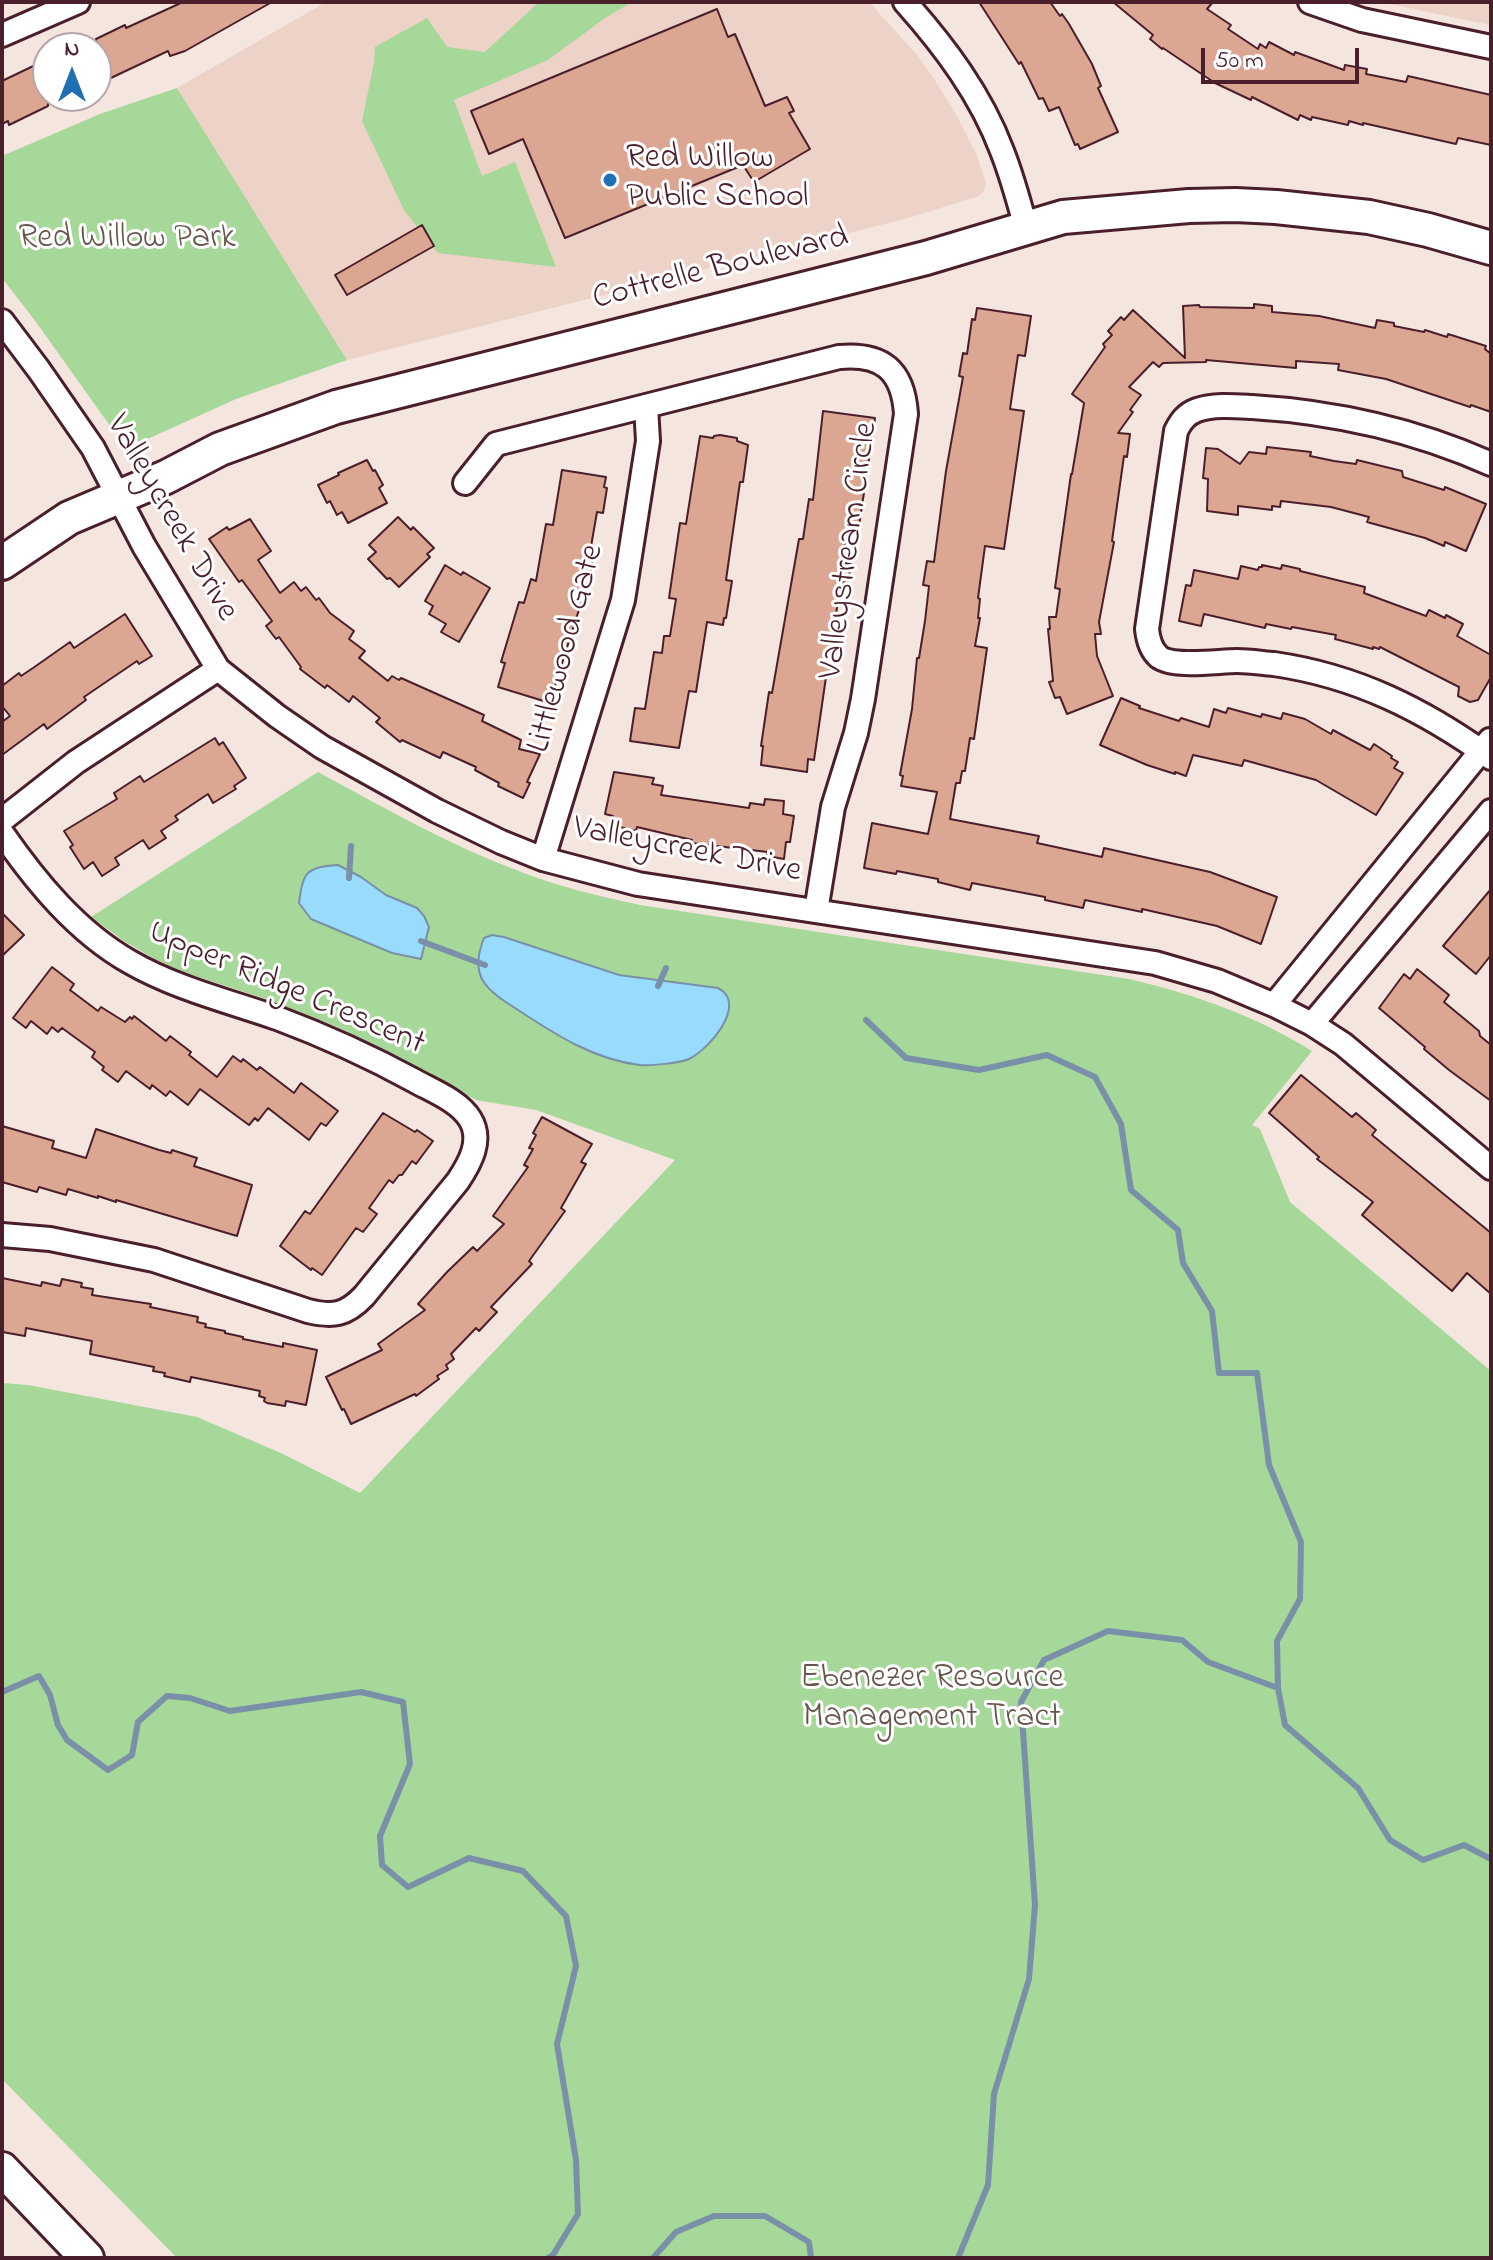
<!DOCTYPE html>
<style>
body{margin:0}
#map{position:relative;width:1493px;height:2260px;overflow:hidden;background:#f4e5de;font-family:"Indie Flower",sans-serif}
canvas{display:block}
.frame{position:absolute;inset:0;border:4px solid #4a1f2b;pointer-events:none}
.north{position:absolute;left:32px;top:32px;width:80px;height:80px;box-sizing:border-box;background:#fff;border:2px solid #b7a5aa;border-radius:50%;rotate:0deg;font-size:22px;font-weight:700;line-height:32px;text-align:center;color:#4a1f2b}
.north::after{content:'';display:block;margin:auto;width:28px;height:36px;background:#1f6fb2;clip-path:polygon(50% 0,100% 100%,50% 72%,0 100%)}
.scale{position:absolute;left:1201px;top:48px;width:158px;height:36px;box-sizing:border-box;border:4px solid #4a1f2b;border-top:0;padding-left:10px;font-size:24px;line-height:28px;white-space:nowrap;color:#4a1f2b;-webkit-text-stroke:6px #fff;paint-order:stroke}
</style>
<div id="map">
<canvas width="1493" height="2260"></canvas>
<div class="frame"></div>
<div class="north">N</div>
<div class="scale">50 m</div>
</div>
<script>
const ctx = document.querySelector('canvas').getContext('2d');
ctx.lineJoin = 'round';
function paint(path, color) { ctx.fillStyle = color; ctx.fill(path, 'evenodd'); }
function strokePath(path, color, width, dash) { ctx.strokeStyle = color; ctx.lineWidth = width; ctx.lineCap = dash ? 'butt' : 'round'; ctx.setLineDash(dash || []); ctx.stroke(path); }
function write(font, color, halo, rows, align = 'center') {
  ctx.font = font + ' "Indie Flower",sans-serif'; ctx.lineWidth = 6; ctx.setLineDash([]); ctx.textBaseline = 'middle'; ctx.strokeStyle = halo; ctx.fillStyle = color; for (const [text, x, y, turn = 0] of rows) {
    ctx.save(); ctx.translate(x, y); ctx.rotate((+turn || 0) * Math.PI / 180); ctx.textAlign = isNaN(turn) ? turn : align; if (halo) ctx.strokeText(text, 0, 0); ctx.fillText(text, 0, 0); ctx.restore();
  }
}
paint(new Path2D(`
 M326 2H869L917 55 933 77 956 114 977 156 986 183 984 191 979 196 908 218 347 360 177 88Z
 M1380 2H1491V24L1490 25Z`), '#edd2c7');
paint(new Path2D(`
 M539 2H632L605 18 548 60 454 100 482 176 515 162 556 267 438 253 404 210 362 121 374 63 375 47 427 18 447 47 485 52Z
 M177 88 347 360 236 399 143 441C131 441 122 439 113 430L36 322 2 278V156L100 114Z
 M318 772C383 807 447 844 516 870 556 886 598 896 640 905L1129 979C1194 994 1256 1016 1312 1051L1252 1125 1260 1129 1290 1202 1491 1371V2258H177L2 2079V1383L28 1385 197 1417 283 1454 360 1493 675 1160 536 1110 476 1100 366 1041 330 1024 269 1000 186 973 155 959 124 941 91 917Z`), '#a6d899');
const water = new Path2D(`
 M338 865 361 877 386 895 417 908 424 916 429 927 421 959 392 953 311 919 299 903C303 872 306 867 338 865Z
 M492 935 504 937 619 975 718 988C749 1004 708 1050 689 1059 680 1063 650 1066 640 1065 595 1060 556 1035 518 1010 487 990 468 978 484 938Z`);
paint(water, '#99dbfb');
strokePath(water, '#7990a8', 2);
strokePath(new Path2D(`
 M349 878 351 846
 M421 941 485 965
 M658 986 666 968
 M866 1020 906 1058 979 1070 1047 1055 1095 1077 1121 1124 1131 1190 1178 1230 1183 1263 1212 1311 1219 1373H1257L1269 1465 1301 1542 1300 1599 1277 1641 1278 1688 1285 1725 1358 1788 1390 1840 1423 1860 1464 1845 1491 1859
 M2 1692 39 1676 50 1695 58 1725 67 1740 108 1770 132 1755 138 1722 167 1696 190 1698 230 1711 361 1692 403 1702 410 1764 380 1836 382 1865 408 1887 469 1858 523 1871 566 1916 576 1966 557 2044 576 2160 578 2214 553 2255 548 2258
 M653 2258 676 2232 714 2216H765L809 2242 811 2258
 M958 2258 988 2185 994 2094 1029 1979 1035 1905 1021 1702 1044 1660 1108 1631 1182 1640 1208 1662 1278 1688`), '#7990a8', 6);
const building = new Path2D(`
 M183 2H272L185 51 170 56 168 51 96 85V39L125 25 126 28Z
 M979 2H1050L1060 16 1062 14 1069 24 1092 64 1101 86 1098 88 1118 132 1080 149 1078 144 1075 145 1059 107 1049 111 1043 98 1039 99 1021 62 1019 64Z
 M1113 2H1213L1207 9 1231 25 1228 29 1258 49 1260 44 1266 48 1269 42 1294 55 1295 52 1344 70 1345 65 1367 69 1366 74 1406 82 1408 76 1491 95V145L1458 138 1456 144 1363 123V125L1349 121 1348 125 1312 117 1311 120 1300 115 1298 120 1252 97 1251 100 1215 83 1163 48 1162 49 1150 39 1153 35Z
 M717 9 728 37 735 34 765 106 787 97 794 111 789 113 810 149 754 182 743 165 565 238 523 139 489 154 471 111Z
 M48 59V106L9 125 8 121 2 124V81Z
 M422 225 434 246 347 295 335 275Z
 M1254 304 1272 306V312L1319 316 1375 328 1377 320 1394 323V326L1424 332 1425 330 1447 337 1448 334 1486 346 1485 349 1491 354V412L1471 405 1470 407 1386 379 1338 370 1339 364 1296 361V368L1206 360V362L1163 363 1159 367 1153 362 1129 387 1141 395 1130 410 1133 412 1118 433 1130 434 1127 457 1124 456 1112 541 1114 542 1099 622 1101 634H1095L1097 656 1113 696 1067 714 1060 697 1055 698 1049 682 1053 681 1048 629H1050L1049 617H1056L1060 589 1055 588 1071 474H1072L1084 403 1072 394 1105 347 1103 344 1112 335 1108 331 1121 317 1124 320 1133 310 1185 358 1183 306 1199 305 1200 307 1254 308Z
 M977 308 1031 316 1025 356 1018 355 1010 409 1024 411 1004 549 985 546 978 598 980 599 978 618H980L975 646 987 648 974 739 970 738 965 771H962L960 783H956L950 819 1039 836 1037 843 1102 857 1104 848 1210 872 1277 897 1261 944 1217 926 1142 909V912L1085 900 1083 908 1045 900V897L972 883 970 890 938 882V879L897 871 896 874 864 868 872 823 928 834 937 792 901 786 903 776 900 775 912 709 917 658H919L925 621 929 586 923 585 927 561 934 562 946 471 963 377 959 376 963 353 967 354 972 319 975 320Z
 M823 411 875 418 859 526 848 525 842 562 851 564 848 583 841 582 830 653H832L829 677H826L814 760 808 759 807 772 761 765 763 746H761L769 692 772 693 799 539H803L809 499 813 500Z
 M720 435 737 438V441L748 445 743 482H740L726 580 732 581 726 618H724L723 625 707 622 696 692 689 691 679 748 630 741 635 708 645 709 654 652 662 653 664 636H670L676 599 669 598 680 523 686 524 700 436 713 438 714 436Z
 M1267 447 1311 452 1310 456 1334 461 1356 464 1357 460 1402 471 1403 477 1444 490 1445 487 1486 504 1466 551 1445 542 1444 546 1425 538 1367 522 1369 517 1331 507 1281 501 1280 507 1272 506V510L1238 506V515L1207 511 1208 479 1203 478 1206 448 1218 449 1240 464 1249 452 1266 454Z
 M367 460 373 471 375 470 383 485 379 488 387 503 348 523 342 512 337 515 330 501 327 503 318 485 339 475 338 473Z
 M562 470 606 477 604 487 607 488 603 513 597 512 589 558H593L589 581H588L553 692 551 691 547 702 498 687 505 663 501 662 519 602 524 603 531 579 536 581 546 524 553 525Z
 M398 517 411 530 413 527 434 548 427 554 430 557 399 587 390 578 387 579 368 559 376 552 369 545Z
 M250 519 271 551 258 560 280 593 294 582 301 591 306 587 316 600 319 598 330 613 354 631 349 639 365 651 359 658 388 681 392 676 399 680 401 678 484 715 482 721 521 740 519 749 540 754 527 782 530 783 523 798 498 786 499 783 475 770 476 767 443 752 440 758 402 740 400 742 376 722 380 718 353 696 349 702 327 685 325 688 300 669 301 667 279 637 276 639 266 626 272 621 242 580 239 582 209 539 227 527 229 530Z
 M445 565 461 575 463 572 490 588 459 642 441 632 446 624 429 614 433 606 425 601Z
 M1262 565 1281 569 1282 565 1300 569V571L1365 587 1364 593 1426 616 1429 610 1445 618 1446 615 1463 624 1457 636 1491 655V677L1478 700 1470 702 1458 696 1459 687 1380 647 1379 649 1373 647V649L1335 639 1336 635 1292 627 1291 629 1266 624 1265 628 1204 614 1201 626 1179 621 1186 585 1191 586 1194 570 1238 579 1241 566 1258 570 1259 567H1262Z
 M125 614 152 656 139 664 137 661 103 684 84 697 86 700 47 729 44 724 2 755V722L10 716 2 706V686L19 673 21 676 33 668 70 642 74 648Z
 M1121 698 1140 706 1139 708 1179 721 1181 718 1209 727 1214 709 1226 713 1228 708 1261 717 1262 714 1281 719 1283 713 1305 719 1331 734 1333 730 1370 750 1374 744 1392 756 1391 758 1398 762 1394 768 1403 773 1376 815 1316 780 1244 760 1242 766 1193 755 1186 776 1175 772V774L1147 765 1100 745Z
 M215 738 219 745 223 742 246 778 234 786 236 789 213 803 208 794 175 816 178 820 161 831 166 838 149 849 143 840 115 858 119 865 102 876 93 862 84 869 70 847 73 845 64 831 117 799 114 793 140 776 144 782Z
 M614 772 654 778 652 784 663 786 661 795 749 808 750 803 764 805 765 799 784 801 783 814 794 816 790 842H786L784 859 767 856 768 852 691 843 692 840 637 827 636 831 611 825 613 816 605 814Z
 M1491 889V955L1476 974 1443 946Z
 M2 913 24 935 2 956Z
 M52 967 74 984 70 990 98 1011 101 1007 125 1022 130 1017 132 1019 134 1016 166 1041 170 1036 191 1052 189 1055 217 1077 233 1056 241 1062 243 1059 257 1070 260 1067 294 1093 301 1083 338 1111 326 1126 321 1123 309 1140 268 1108 258 1121 255 1118 249 1125 200 1089 188 1105 170 1091 166 1096 152 1085 150 1089 126 1071 118 1082 102 1070 104 1067 92 1057 95 1052 62 1028 58 1032 52 1027 47 1034 31 1021 26 1028 13 1018Z
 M1417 969 1449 995 1444 1002 1479 1031 1480 1036 1491 1045V1101L1449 1070 1424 1049 1425 1047 1379 1008 1404 974 1410 979Z
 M1301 1075 1352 1117 1356 1113 1376 1130 1372 1135 1491 1233V1294L1467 1273 1452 1291 1362 1215 1373 1202 1317 1159 1319 1157 1269 1113Z
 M383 1113 415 1132 417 1130 433 1141 416 1164 412 1161 402 1175H399L393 1183 389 1180 369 1208 377 1214 363 1232 356 1228 322 1275 312 1268 311 1270 280 1246 305 1211 310 1214Z
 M542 1117 592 1144 581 1162 586 1164 561 1208 565 1211 529 1261 532 1264 491 1307 497 1312 479 1331 476 1328 451 1354 454 1359 446 1365 448 1369 437 1376 439 1379 416 1396 415 1394 351 1424 344 1409 342 1410 326 1377 382 1350 378 1344 425 1310 418 1304 447 1272 473 1247 477 1251 504 1224 493 1216 528 1167 524 1165 533 1149 529 1148 536 1135 533 1133Z
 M2 1126 54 1141 52 1148 86 1158 96 1129 159 1150 171 1153 172 1150 197 1158 194 1166 252 1185 237 1236 116 1200V1202L98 1196V1198L68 1189 66 1195 39 1187 37 1192 2 1182Z
 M2 1278 41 1286 42 1282 60 1286 62 1279 82 1283 81 1287 93 1289 92 1295 151 1304 150 1307 198 1317 197 1322 206 1324 205 1327 225 1331V1333L243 1337V1339L283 1347V1343L317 1350 306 1405 286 1401 285 1406 267 1403 264 1401 265 1398 259 1396 260 1391 191 1377 190 1382 164 1376 165 1373 153 1371 154 1367 90 1354 92 1341 26 1328 25 1336 2 1332Z`);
paint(building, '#dca792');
strokePath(building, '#4a1f2b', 2);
const street = new Path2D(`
 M905 2C945 47 981 95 1002 151 1012 176 1019 202 1026 228
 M1310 2 1362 20 1491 47
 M2 35 78 2
 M2 321 39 370 93 448 144 546 218 669 277 716 322 747 437 811 501 842 543 859 638 884 1155 963 1217 981 1274 1005 1312 1024 1343 1044 1491 1168
 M1491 464C1415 430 1335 412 1252 407 1235 406 1214 404 1197 410 1186 414 1181 421 1176 431L1147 629C1148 639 1151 650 1159 657 1174 668 1218 661 1237 661 1249 661 1262 663 1274 664 1357 676 1424 710 1491 758
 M465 483 496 444 839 357C882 353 903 370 906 414L863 699 856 733 833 807 816 911
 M2 820 76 762 218 669
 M2 833C36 882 77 932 130 962 175 988 228 1001 277 1018 325 1036 371 1057 415 1081 433 1091 459 1101 470 1119 483 1140 470 1163 458 1181L364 1296C346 1315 333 1317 308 1311L154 1260 50 1239 2 1235
 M543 859 623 600 648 441 646 406
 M1274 1005 1490 740
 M1312 1024 1491 811`);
const secondary = new Path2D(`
 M2 563 69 518 166 477 220 449 336 407 926 258 1063 217 1189 206 1235 205 1276 207 1369 217 1428 230 1491 248
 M2 2169 87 2258`);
strokePath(street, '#4a1f2b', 28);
strokePath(secondary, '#4a1f2b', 38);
strokePath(street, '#fff', 22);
strokePath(secondary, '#fff', 32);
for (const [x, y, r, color] of [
 [610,180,8,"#1f6fb2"]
]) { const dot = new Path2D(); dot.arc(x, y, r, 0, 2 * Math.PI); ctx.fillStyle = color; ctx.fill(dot); strokePath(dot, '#fff', 3); }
write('34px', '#4a1f2b', '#fff', [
 ["Red Willow",626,160],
 ["Public School",626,199]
], 'left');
write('34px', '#66564c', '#fff', [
 ["Red Willow Park",127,240],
 ["Ebenezer Resource",932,1680],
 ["Management Tract",932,1719]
]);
write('34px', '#4a1f2b', '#fff', [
 ["Cottrelle Boulevard",721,270,-14],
 ["Valleycreek Drive",170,519,60],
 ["Valleystream Circle",851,551,-82],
 ["Littlewood Gate",568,649,-75],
 ["Valleycreek Drive",687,852,11],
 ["Upper Ridge Crescent",286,990,23]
]);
</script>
